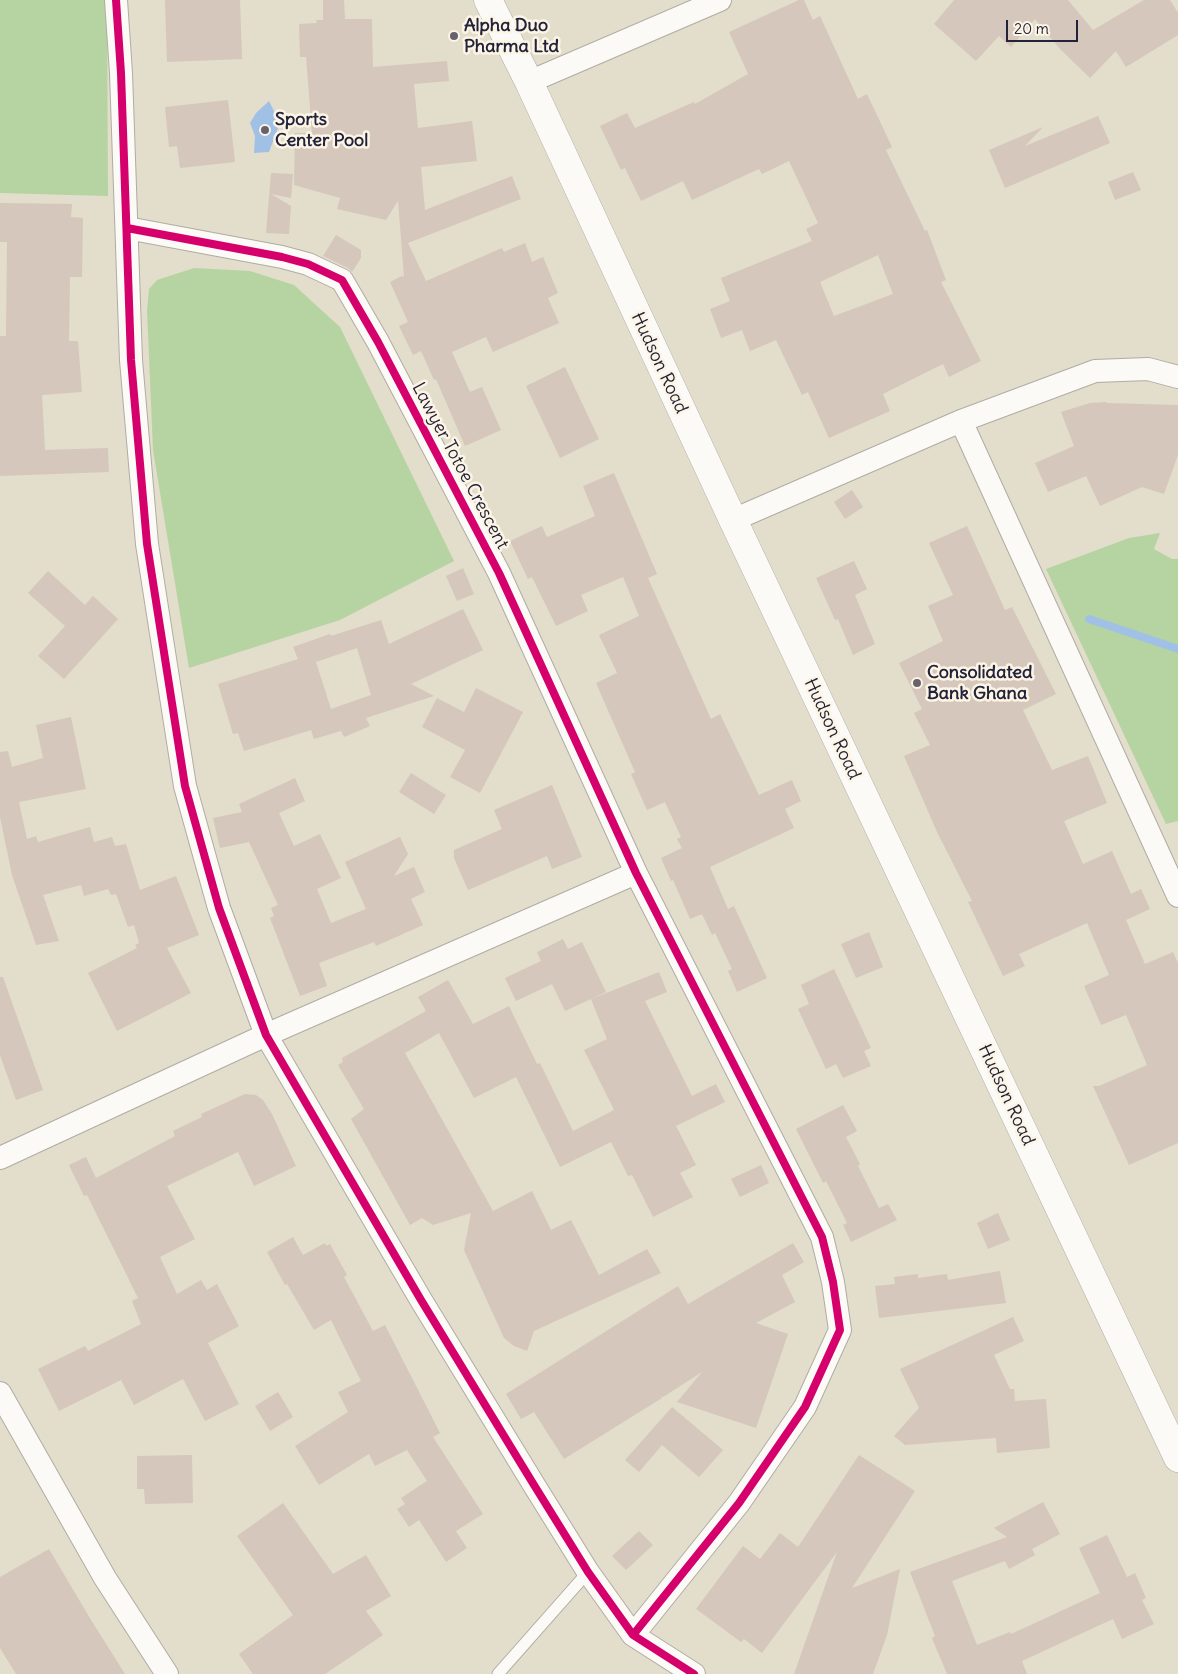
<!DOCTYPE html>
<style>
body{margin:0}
#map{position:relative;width:1178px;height:1674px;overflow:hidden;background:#e3ddcb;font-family:Delius,sans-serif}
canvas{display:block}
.scale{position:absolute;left:1006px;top:20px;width:72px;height:22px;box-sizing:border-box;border:2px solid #22223b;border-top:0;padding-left:6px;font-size:15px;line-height:18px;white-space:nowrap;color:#22223b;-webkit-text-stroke:4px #fcf5e5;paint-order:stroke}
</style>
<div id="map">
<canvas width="1178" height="1674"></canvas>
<div class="scale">20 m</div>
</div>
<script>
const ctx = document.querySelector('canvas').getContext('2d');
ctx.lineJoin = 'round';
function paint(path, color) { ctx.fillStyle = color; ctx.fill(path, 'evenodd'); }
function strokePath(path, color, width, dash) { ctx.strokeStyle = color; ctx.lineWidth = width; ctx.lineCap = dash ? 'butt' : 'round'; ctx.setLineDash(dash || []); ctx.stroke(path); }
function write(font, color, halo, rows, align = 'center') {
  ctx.font = font + ' Delius,sans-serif'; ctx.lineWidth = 5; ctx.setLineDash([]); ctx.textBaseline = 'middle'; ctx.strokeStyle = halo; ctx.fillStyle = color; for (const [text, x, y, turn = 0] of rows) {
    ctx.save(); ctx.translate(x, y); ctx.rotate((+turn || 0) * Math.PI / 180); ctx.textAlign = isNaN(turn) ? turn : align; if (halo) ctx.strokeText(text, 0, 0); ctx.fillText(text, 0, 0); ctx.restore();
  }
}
paint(new Path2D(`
 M0 0H107L108 196 0 193Z
 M194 268 250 271 294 285 340 327 454 561 340 620 189 668 153 450 147 311 149 289 157 280Z
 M1160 533 1154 549 1172 559H1178V821L1166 824 1046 569 1129 538Z`), '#b5d4a2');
paint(new Path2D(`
 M269 101 280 123 269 152 254 153 255 136 250 123 256 113Z`), '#a0c1e5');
strokePath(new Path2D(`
 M1089 619 1178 649`), '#a0c1e5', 8);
paint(new Path2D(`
 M165 0H240L242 59 167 62Z
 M323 0H344L345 19H372L373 67 447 61 449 81 414 84 418 128 472 121 477 161 421 167 425 210 512 176 521 199 408 243 426 281 502 248 504 252 525 243 532 262 543 257 558 293 548 298 559 323 493 352 486 337 452 352 470 392 482 387 501 430 465 446 436 379 434 380 421 351 413 355 399 326 408 322 390 282 402 276 404 277 398 201 386 220 337 209 340 198 294 185 295 133H312L306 57H300L299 24 317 23 316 20H323Z
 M799 0H804L813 20 820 16 858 99 867 94 892 147 886 150 925 231 927 230 946 280 941 282 981 361 949 377 943 364 883 394 890 411 829 438 808 392 802 395 776 340 750 351 742 330 721 338 710 309 730 301 721 278 812 241 806 229 818 223 789 161 762 174 759 169 692 200 683 181 641 201 625 168 621 170 600 126 627 113 635 128 694 102 695 104 748 74 729 32ZM878 255 893 294 834 316 820 282Z
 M954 0H1068L1093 30 1144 0H1170L1178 13V35L1126 67 1116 51 1090 78 1061 50 1035 19 1011 47 999 36 976 61 934 24Z
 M228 100 235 162 180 168 177 146 169 147 165 107Z
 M1098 116 1110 143 1005 188 989 150 1043 127 1025 146Z
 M1133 172 1141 190 1115 200 1108 182Z
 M271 173 293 174 291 198 271 194 291 206 289 234 266 233Z
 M0 203 72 204 71 217 83 218 82 277H70L69 341H78L82 392 42 395 45 450 108 448 109 472 0 476V336H6L7 242H0Z
 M336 235 361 250V258L352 272 348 268 323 256Z
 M565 367 599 439 560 458 526 386Z
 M1106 402 1107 403 1178 405V455L1164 494 1142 487 1100 506 1086 476 1048 492 1035 463 1074 446 1061 412 1090 403Z
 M614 473 657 574 648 578 711 719 720 714 759 795 792 780 801 801 785 809 794 828 710 867 728 909 734 906 767 978 737 992 728 971 732 969 715 933 712 935 702 914 690 919 673 880 671 881 661 858 682 848 677 839 681 837 665 802 647 810 631 774 635 772 596 683 617 673 599 635 639 616 623 577 581 595 588 611 556 626 532 577 528 579 510 541 542 526 547 537 595 516 583 486Z
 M852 490 863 507 845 519 834 502Z
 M967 526 1005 610 1012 607 1056 694 1023 710 1052 770 1088 756 1107 803 1064 821 1083 864 1112 851 1131 894 1141 889 1150 909 1126 920 1145 964 1173 952 1178 963V1143L1129 1165 1093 1086H1099L1147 1065 1126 1015 1101 1025 1084 986 1109 975 1087 923 1019 954 1025 966 1003 976 968 902 972 901 937 832 904 756 930 745 914 713 922 709 899 663 943 641 928 606 953 595 929 543Z
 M854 561 867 589 855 595 875 644 853 655 838 619 835 620 816 578Z
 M463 568 474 594 457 601 446 576Z
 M48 571 85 605 93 596 118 619 64 679 38 656 65 626 28 593Z
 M463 609 483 650 411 684 434 696 366 718 370 726 344 737 341 731 314 739 311 730 244 751 238 733 233 734 218 684 298 659 293 647 330 634 331 636 381 620 389 644ZM357 648 371 695 331 709 316 662Z
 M476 688 523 712 480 793 450 777 465 750 422 727 437 698 464 712Z
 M71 717 86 789 19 802 27 839 36 836 38 842 90 827 94 842 112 837 115 846 126 844 140 890 176 876 199 935 167 948 191 993 117 1031 88 973 137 948 135 945 139 943 134 925 128 927 116 894 111 895 108 889 84 896 81 885 43 895 59 941 36 945 12 875 0 817V752L8 751 12 767 43 758 36 725Z
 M411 773 446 795 434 814 399 792Z
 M295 778 305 801 279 813 294 846 320 834 341 878 317 889 331 923 366 909 345 862 400 837 408 854 394 876 414 867 425 892 411 899 423 925 376 946 374 942 319 963 327 986 300 996 270 918 274 916 271 908 278 905 249 842 220 848 213 818 242 812 239 804Z
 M552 785 582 857 552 869 547 856 468 890 454 858V850L502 829 494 810Z
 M869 932 883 967 856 978 841 944Z
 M563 939 568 949 582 942 606 992 565 1011 552 984 516 1001 505 978 541 961 537 952Z
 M834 969 871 1048 864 1051 871 1066 843 1078 836 1064 826 1069 798 1009 809 1004 801 985Z
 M659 972 667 992 645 1001 692 1096 716 1084 725 1102 676 1126 696 1165 680 1173 693 1197 653 1217 632 1175 628 1176 611 1142 560 1167 516 1077 474 1098 439 1033 405 1053 493 1211 532 1191 551 1230 571 1220 599 1275 647 1249 661 1273 534 1331 527 1351 514 1346 504 1338 464 1250 471 1213 433 1225 422 1218 410 1225 351 1119 364 1109 338 1065 343 1062 342 1058 426 1011 418 997 448 980 473 1024 509 1006 537 1064 540 1063 573 1131 614 1110 584 1050 607 1039 591 999Z
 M0 977H3L43 1090 16 1100 0 1055Z
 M245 1094 256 1095 263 1100 272 1114 296 1166 254 1186 238 1152 167 1186 195 1239 160 1257 177 1294 201 1280 207 1290 217 1284 239 1326 208 1343 239 1404 205 1421 183 1379 134 1405 121 1380 59 1411 38 1369 85 1346 88 1351 141 1324 132 1301 138 1298 87 1195 84 1196 69 1165 86 1157 96 1178 175 1136 173 1131 202 1117 201 1114Z
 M843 1105 857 1131 846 1137 860 1164 858 1166 879 1208 888 1204 897 1220 851 1242 843 1225 847 1223 826 1181 823 1183 796 1129Z
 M761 1165 769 1183 740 1197 731 1179Z
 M998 1213 1010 1240 988 1249 977 1223Z
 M293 1237 303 1255 325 1243 326 1246 330 1244 347 1275 344 1277 373 1331 385 1325 440 1433 433 1437 483 1514 456 1531 467 1548 446 1562 419 1520 409 1527 397 1509 405 1504 401 1498 427 1481 407 1450 375 1466 369 1454 319 1485 295 1446 348 1412 338 1392 361 1381 331 1320 314 1330 287 1284 285 1285 267 1252Z
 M793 1243 804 1262 782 1275 795 1302 756 1323 788 1334 756 1428 677 1402 702 1372 663 1397 661 1396 662 1398 564 1459 534 1412 521 1419 506 1394 678 1286 688 1304Z
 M1000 1271 1006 1303 879 1318 875 1286 895 1284 894 1277 918 1274V1278L947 1274 948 1280Z
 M1013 1317 1024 1341 994 1355 1010 1389H1014L1015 1401 1046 1399 1050 1448 997 1453 996 1438 905 1445 894 1436 919 1408 900 1369Z
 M278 1392 293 1417 270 1431 255 1406Z
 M672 1407 723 1450 699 1477 662 1445 639 1472 625 1460Z
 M192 1455 193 1503 145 1504 144 1489H137V1456Z
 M859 1455 915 1491 852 1588 900 1569 887 1635 873 1674H794L837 1552 762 1653 744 1639 741 1642 696 1609 743 1546 760 1559 780 1533 798 1547Z
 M1043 1502 1060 1534 1032 1549 1035 1555 1009 1569 1005 1561 952 1581 977 1645 1010 1632 1011 1634 1100 1593 1079 1548 1107 1535 1127 1577 1135 1573 1146 1598 1142 1600 1154 1624 1122 1639 1113 1619 1022 1661 1027 1674H947L932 1638 935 1636 910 1572 1007 1537 994 1528Z
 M283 1503 333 1574 366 1555 391 1596 366 1611 383 1635 325 1674H253L239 1654 293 1615 237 1536Z
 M639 1531 653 1545 626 1570 612 1556Z
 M49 1549 91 1620 125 1674H16L0 1648V1577Z`), '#d5c7bb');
const lane = new Path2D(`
 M498 1674 588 1572`);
const street = new Path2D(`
 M116 0 121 73 131 360 147 544 185 786 219 908 266 1035 421 1300 534 1485 588 1572 633 1635 694 1674
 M529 82 720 0
 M127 228 282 257 308 264 342 280 378 342 499 573 636 873 822 1237 833 1282 840 1330 805 1407 739 1503 633 1635
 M961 421 1178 896
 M733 520 961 421 1095 371 1148 369 1178 377
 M0 1158 266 1035 636 873
 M0 1393 105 1578 167 1674`);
const secondary = new Path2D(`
 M488 0 529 82 733 520 1178 1458`);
strokePath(lane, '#afaca2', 13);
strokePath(street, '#afaca2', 24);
strokePath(secondary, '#afaca2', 29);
strokePath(lane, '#fbfaf7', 11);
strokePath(street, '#fbfaf7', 22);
strokePath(secondary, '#fbfaf7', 28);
strokePath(new Path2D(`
 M116 0 121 73 131 360 147 544 185 786 219 908 266 1035 421 1300 534 1485 588 1572 633 1635 694 1674
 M127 228 282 257 308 264 342 280 378 342 499 573 636 873 822 1237 833 1282 840 1330 805 1407 739 1503 633 1635`), '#d6006c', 8);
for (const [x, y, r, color] of [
 [454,36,5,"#66636d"],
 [265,130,5,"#66636d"],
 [917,683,5,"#66636d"]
]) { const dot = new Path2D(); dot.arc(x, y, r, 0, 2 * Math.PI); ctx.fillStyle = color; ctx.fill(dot); strokePath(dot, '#fcf5e5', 2); }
write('bold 18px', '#22223b', '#fcf5e5', [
 ["Alpha Duo",464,26],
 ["Pharma Ltd",464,47],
 ["Sports",275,120],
 ["Center Pool",275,141],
 ["Consolidated",927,673],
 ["Bank Ghana",927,694]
], 'left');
write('18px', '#22223b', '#fcf5e5', [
 ["Hudson Road",659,363,65],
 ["Lawyer Totoe Crescent",460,466,62],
 ["Hudson Road",832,729,65],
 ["Hudson Road",1006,1095,65]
]);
</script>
